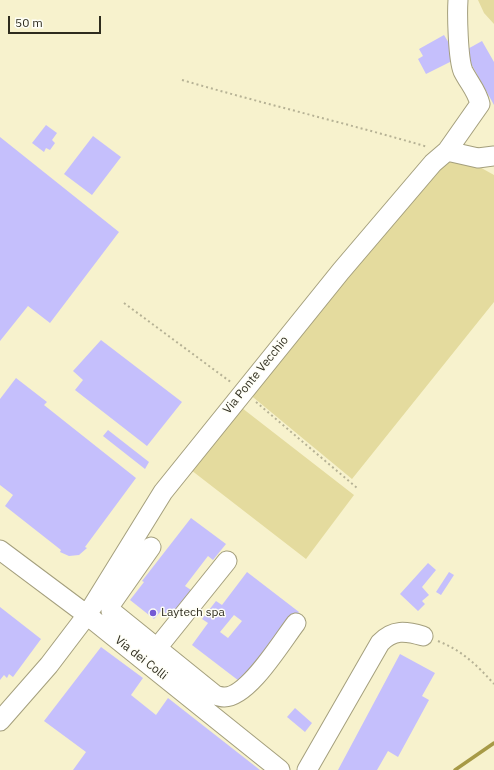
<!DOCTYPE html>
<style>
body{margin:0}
#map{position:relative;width:494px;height:770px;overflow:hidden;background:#f7f2cd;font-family:"IBM Plex Sans",sans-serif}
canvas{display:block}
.scale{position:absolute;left:8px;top:16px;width:93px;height:18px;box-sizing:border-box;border:2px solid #2e2c1e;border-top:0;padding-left:5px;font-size:12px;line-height:14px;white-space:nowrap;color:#2e2c1e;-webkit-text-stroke:3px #fefef6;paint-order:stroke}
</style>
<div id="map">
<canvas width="494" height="770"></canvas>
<div class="scale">50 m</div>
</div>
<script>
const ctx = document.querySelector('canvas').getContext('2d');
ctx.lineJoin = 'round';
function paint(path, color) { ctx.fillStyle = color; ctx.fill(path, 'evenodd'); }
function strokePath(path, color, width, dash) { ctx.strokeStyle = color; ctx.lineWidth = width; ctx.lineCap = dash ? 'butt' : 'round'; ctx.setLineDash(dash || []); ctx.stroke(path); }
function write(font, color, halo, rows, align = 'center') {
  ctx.font = font + ' "IBM Plex Sans",sans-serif'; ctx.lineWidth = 3; ctx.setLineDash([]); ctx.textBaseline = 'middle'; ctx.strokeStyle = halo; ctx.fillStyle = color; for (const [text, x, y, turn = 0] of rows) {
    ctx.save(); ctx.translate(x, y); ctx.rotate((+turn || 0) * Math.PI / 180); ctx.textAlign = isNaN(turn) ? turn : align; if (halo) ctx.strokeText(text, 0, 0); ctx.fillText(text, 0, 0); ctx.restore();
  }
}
paint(new Path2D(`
 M478 0H494V24L484 13Z
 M445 161 476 165 494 175V302L352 479 248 393Z
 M242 408 354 495 306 559 191 470Z`), '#e4db9e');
strokePath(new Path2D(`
 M455 770 494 743`), '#a79a46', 3.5);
paint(new Path2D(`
 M444 35 458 58 426 74 418 59 423 56 419 49Z
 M482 41 494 62V105L464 51Z
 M46 125 57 133 52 140 55 143 50 150 46 148 44 152 32 143Z
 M93 136 121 157 92 195 64 174Z
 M0 137 119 232 50 323 28 306 0 341Z
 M101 340 182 402 147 446 75 390 83 380 73 371Z
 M16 378 47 402 44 405 136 478 85 547 87 548 79 555 69 556 60 552 61 550 5 506 13 495 0 485V399Z
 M108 430 149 462 145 469 103 436Z
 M191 518 226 544 213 560 208 556 185 586 191 590 170 617 162 610 154 619 130 600 144 582 142 581Z
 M428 563 436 570 422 587 429 595 422 601 425 604 418 611 400 594Z
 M247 572 299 612 243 684 192 645 208 623 202 619 216 601 222 605ZM234 615 242 621 228 638 220 632Z
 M449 572 454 575 441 595 436 592Z
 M0 607 41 639 13 677 9 674 7 678 4 675 0 680Z
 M101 647 143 678 131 695 156 715 168 698 260 770H73L86 752 44 721Z
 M400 654 435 673 422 696 429 700 398 757 388 751 377 770H338Z
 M295 708 312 723 305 732 287 717Z`), '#c5bffc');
const minor = new Path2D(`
 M447 151 480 104C477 91 469 83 463 71 458 59 457 14 458 0
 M151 547 111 604V611L215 695C218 696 221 697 224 697 248 698 282 641 296 623
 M0 550 87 615 280 770
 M149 658 227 561
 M0 721 49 665 87 615 163 492 341 271 433 163 447 151 478 158 494 156
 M307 770 380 643C393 629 406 631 423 636`);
strokePath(minor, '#a49f7d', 21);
strokePath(new Path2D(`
 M182 80C264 104 346 123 428 147
 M124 303 232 383
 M256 402 357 488
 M438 641C461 650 477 665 494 684`), '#b6b295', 2, [2, 3]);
strokePath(minor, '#fff', 19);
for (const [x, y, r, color] of [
 [153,613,4,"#745ad4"]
]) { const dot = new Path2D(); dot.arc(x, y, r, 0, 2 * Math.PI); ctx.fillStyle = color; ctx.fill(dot); strokePath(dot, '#fefef6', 1.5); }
write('12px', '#2e2c1e', '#fefef6', [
 ["Via Ponte Vecchio",256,375,-51],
 ["Via dei Colli",141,658,38]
]);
write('12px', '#2e2c1e', '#fefef6', [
 ["Laytech spa",161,613]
], 'left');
</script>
